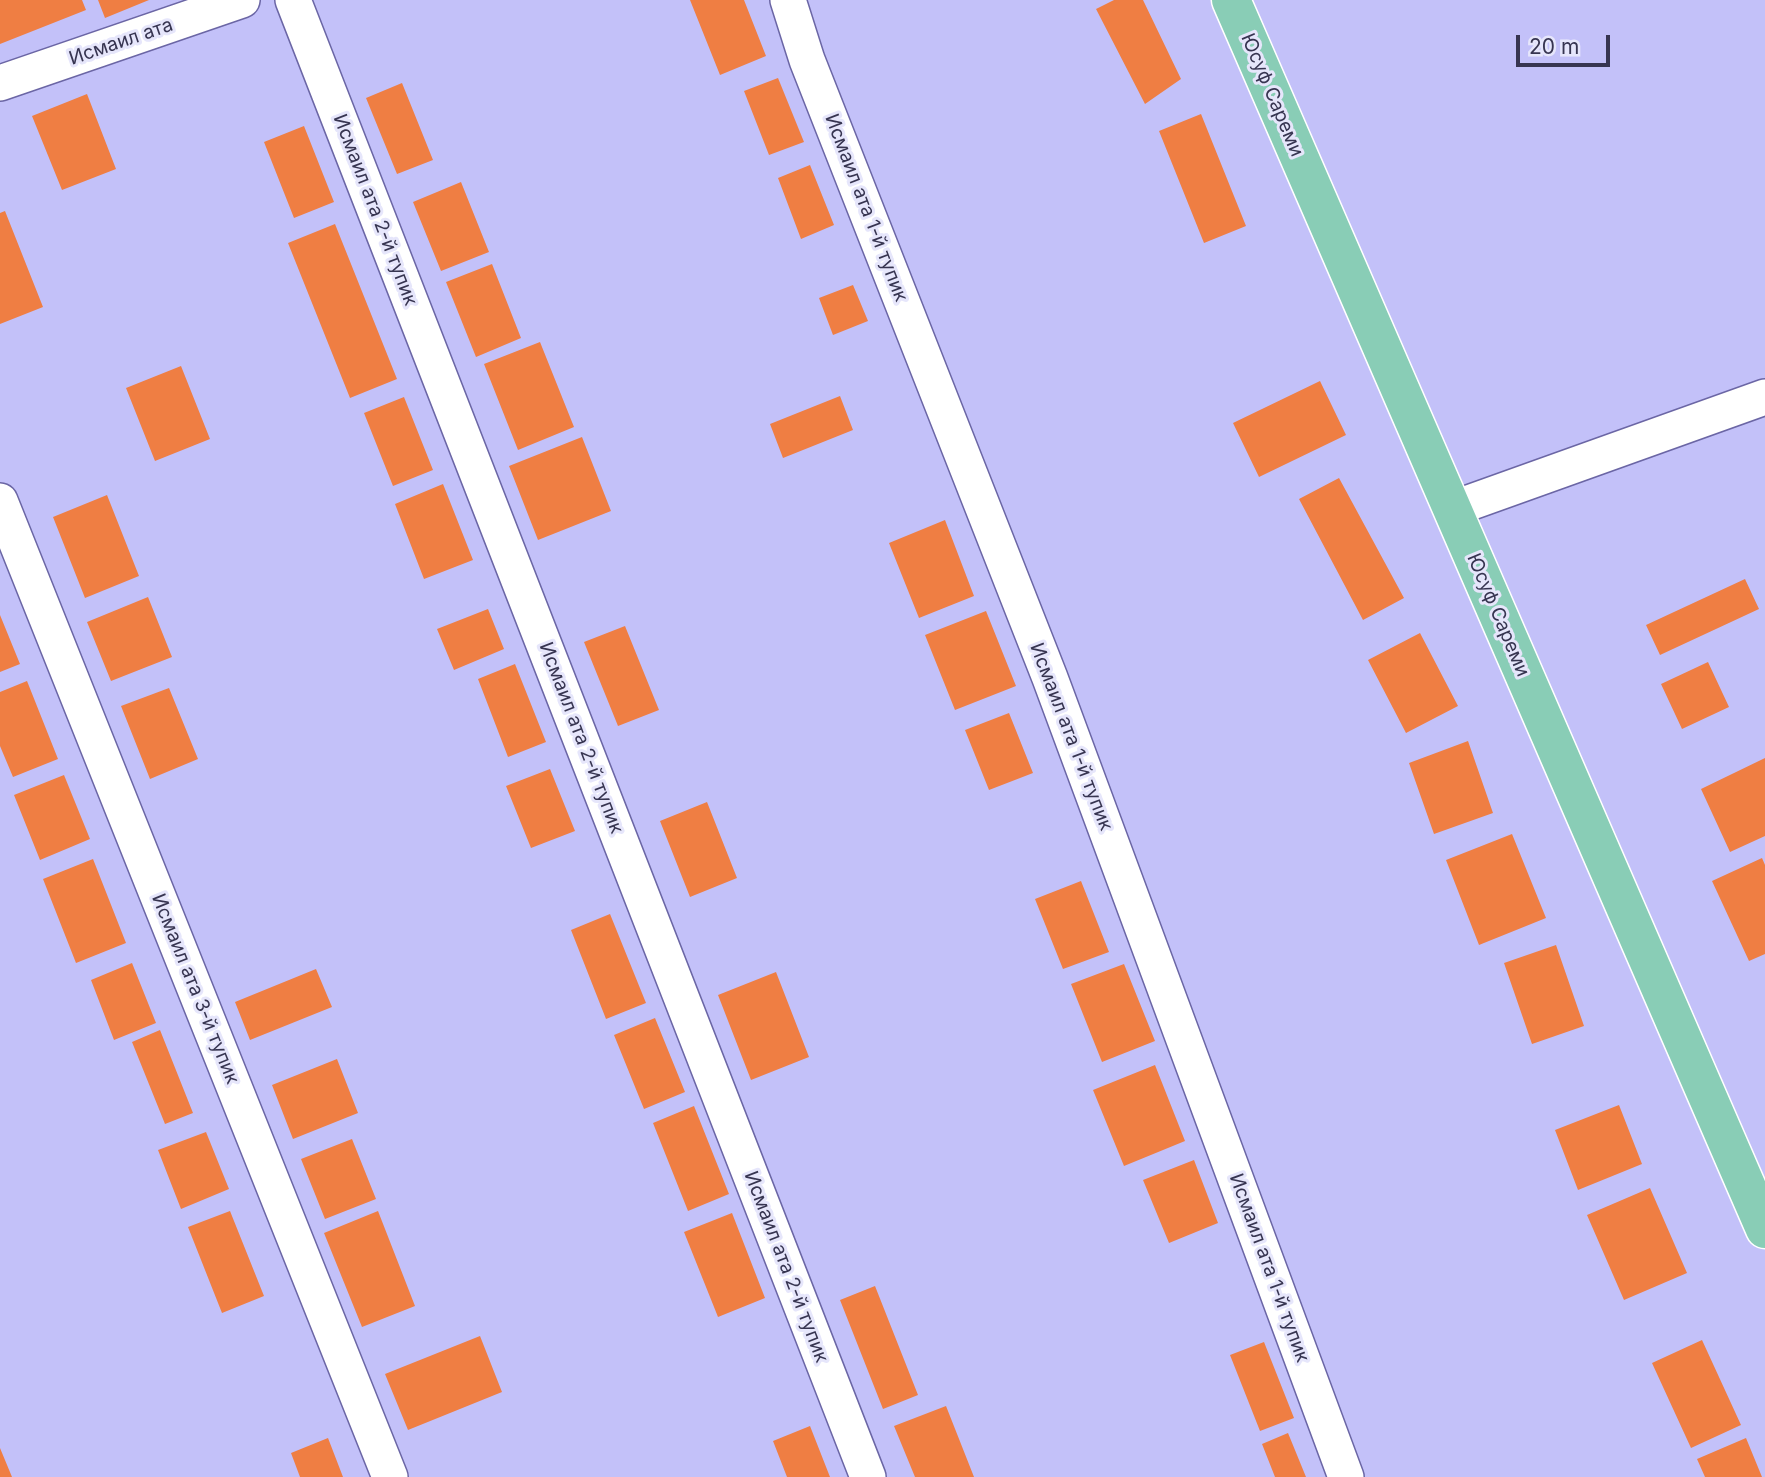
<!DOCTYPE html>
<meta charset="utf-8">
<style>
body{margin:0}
#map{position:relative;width:1765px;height:1477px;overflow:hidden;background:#c3c1f9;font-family:Inter,sans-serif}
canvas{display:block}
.scale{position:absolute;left:1516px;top:35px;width:94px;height:32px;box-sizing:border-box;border:4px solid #373551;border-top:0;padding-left:9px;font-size:21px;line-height:24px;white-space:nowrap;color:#373551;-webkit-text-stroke:5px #e6e6fb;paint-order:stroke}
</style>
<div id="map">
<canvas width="1765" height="1477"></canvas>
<div class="scale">20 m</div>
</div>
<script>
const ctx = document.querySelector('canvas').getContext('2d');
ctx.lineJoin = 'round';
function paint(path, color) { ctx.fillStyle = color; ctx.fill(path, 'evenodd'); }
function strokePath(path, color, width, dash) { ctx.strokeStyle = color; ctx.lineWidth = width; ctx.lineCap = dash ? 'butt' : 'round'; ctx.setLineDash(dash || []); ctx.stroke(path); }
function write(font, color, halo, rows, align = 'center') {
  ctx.font = font + ' Inter,sans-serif'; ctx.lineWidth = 6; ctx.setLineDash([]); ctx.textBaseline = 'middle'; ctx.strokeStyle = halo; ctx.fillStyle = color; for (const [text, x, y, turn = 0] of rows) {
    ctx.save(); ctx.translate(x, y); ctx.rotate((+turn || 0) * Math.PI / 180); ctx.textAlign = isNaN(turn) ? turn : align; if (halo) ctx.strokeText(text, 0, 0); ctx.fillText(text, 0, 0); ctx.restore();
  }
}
paint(new Path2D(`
 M0 0H82L86 10 0 44Z
 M98 0H149L105 18Z
 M690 0H744L766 56 720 75Z
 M1114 0H1143L1181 79 1145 104 1096 9Z
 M778 78 804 142 769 155 744 91Z
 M402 83 433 160 397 174 366 98Z
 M87 94 116 169 62 190 32 116Z
 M1201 114 1246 226 1204 243 1159 131Z
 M304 126 334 202 294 218 264 142Z
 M810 165 834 225 801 239 778 178Z
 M461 182 489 252 441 271 413 202Z
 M5 211 43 307 0 324V213Z
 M335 224 397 379 350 398 288 243Z
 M492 264 521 338 476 357 446 282Z
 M853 285 868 321 833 335 819 298Z
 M540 342 574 427 518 450 484 364Z
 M181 366 210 439 155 461 126 388Z
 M1320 381 1346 435 1259 477 1233 423Z
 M840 396 853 430 783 458 770 424Z
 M404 397 433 470 393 486 364 413Z
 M582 437 611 511 538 540 509 466Z
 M1339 478 1404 598 1363 620 1299 499Z
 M443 484 473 560 424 579 395 504Z
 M107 495 139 576 85 598 53 517Z
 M945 520 974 596 919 618 889 543Z
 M1745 579 1759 609 1660 655 1646 625Z
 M148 597 172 657 111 681 87 622Z
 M488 609 504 649 454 670 437 629Z
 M986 611 1016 686 955 710 925 635Z
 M0 615 20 664 0 672Z
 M625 626 659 710 618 726 584 642Z
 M1420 633 1458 706 1406 733 1368 660Z
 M1708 662 1729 707 1682 729 1661 684Z
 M515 664 546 742 508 757 478 679Z
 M27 681 58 759 13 777 0 746V692Z
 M169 688 198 759 150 779 121 706Z
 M1009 713 1033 773 989 790 965 730Z
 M1468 741 1493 813 1434 834 1409 763Z
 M1765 758V836L1730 852 1701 789Z
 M550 769 575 831 531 848 506 786Z
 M64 775 90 839 40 860 14 795Z
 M707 802 737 878 690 897 660 821Z
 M1512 834 1546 918 1479 945 1446 860Z
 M1762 858 1765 865V954L1749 961 1712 881Z
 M93 859 126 943 76 963 43 879Z
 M1081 881 1109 952 1063 969 1035 899Z
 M610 914 646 1003 606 1019 571 930Z
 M1556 945 1584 1026 1532 1044 1504 963Z
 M132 963 156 1023 114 1040 91 980Z
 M1124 964 1155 1041 1102 1062 1071 984Z
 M316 969 332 1007 250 1040 235 1002Z
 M776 972 809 1057 751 1080 718 995Z
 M655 1018 685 1092 644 1109 614 1035Z
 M160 1030 193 1113 165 1124 132 1042Z
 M337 1059 358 1113 293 1139 272 1085Z
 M1155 1065 1185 1141 1124 1166 1093 1090Z
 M1619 1105 1642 1164 1578 1190 1555 1130Z
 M694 1106 729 1194 688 1211 653 1123Z
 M206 1132 229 1189 181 1209 158 1150Z
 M352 1139 376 1199 325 1219 301 1159Z
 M1194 1160 1218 1223 1169 1243 1143 1180Z
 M1650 1188 1687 1273 1624 1300 1587 1215Z
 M230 1211 264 1296 222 1313 188 1227Z
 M378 1211 415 1306 362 1327 324 1233Z
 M732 1213 765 1298 718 1317 684 1232Z
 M875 1286 918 1395 883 1409 840 1300Z
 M480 1336 502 1392 408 1430 385 1374Z
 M1702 1340 1741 1425 1691 1448 1652 1363Z
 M1264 1342 1294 1418 1260 1431 1230 1355Z
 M946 1406 974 1477H915L894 1426Z
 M810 1426 830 1477H787L773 1441Z
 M1288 1433 1306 1477H1275L1262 1444Z
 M328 1438 343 1477H300L291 1453Z
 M1746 1438 1762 1477H1705L1697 1459Z
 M0 1448 12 1477H0Z`), '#ef7e43');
const minor = new Path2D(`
 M293 0 868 1477
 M788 0 807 60 1050 678 1346 1477
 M0 83 242 0
 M0 501 390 1477
 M1452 509 1765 397`);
const major = new Path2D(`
 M1231 0 1765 1229`);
strokePath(minor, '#6b66a5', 38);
strokePath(major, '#fff', 41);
strokePath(minor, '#fff', 35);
strokePath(major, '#89cdb6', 38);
write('19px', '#373551', '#e6e6fb', [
 ["Исмаил ата",121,42,-19],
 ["Юсуф Сареми",1272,95,67],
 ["Исмаил ата 1-й тупик",866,208,69],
 ["Исмаил ата 2-й тупик",375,210,69],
 ["Юсуф Сареми",1498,615,67],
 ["Исмаил ата 1-й тупик",1071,737,69],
 ["Исмаил ата 2-й тупик",581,738,69],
 ["Исмаил ата 3-й тупик",195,989,68],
 ["Исмаил ата 2-й тупик",786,1267,69],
 ["Исмаил ата 1-й тупик",1269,1268,70]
]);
</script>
